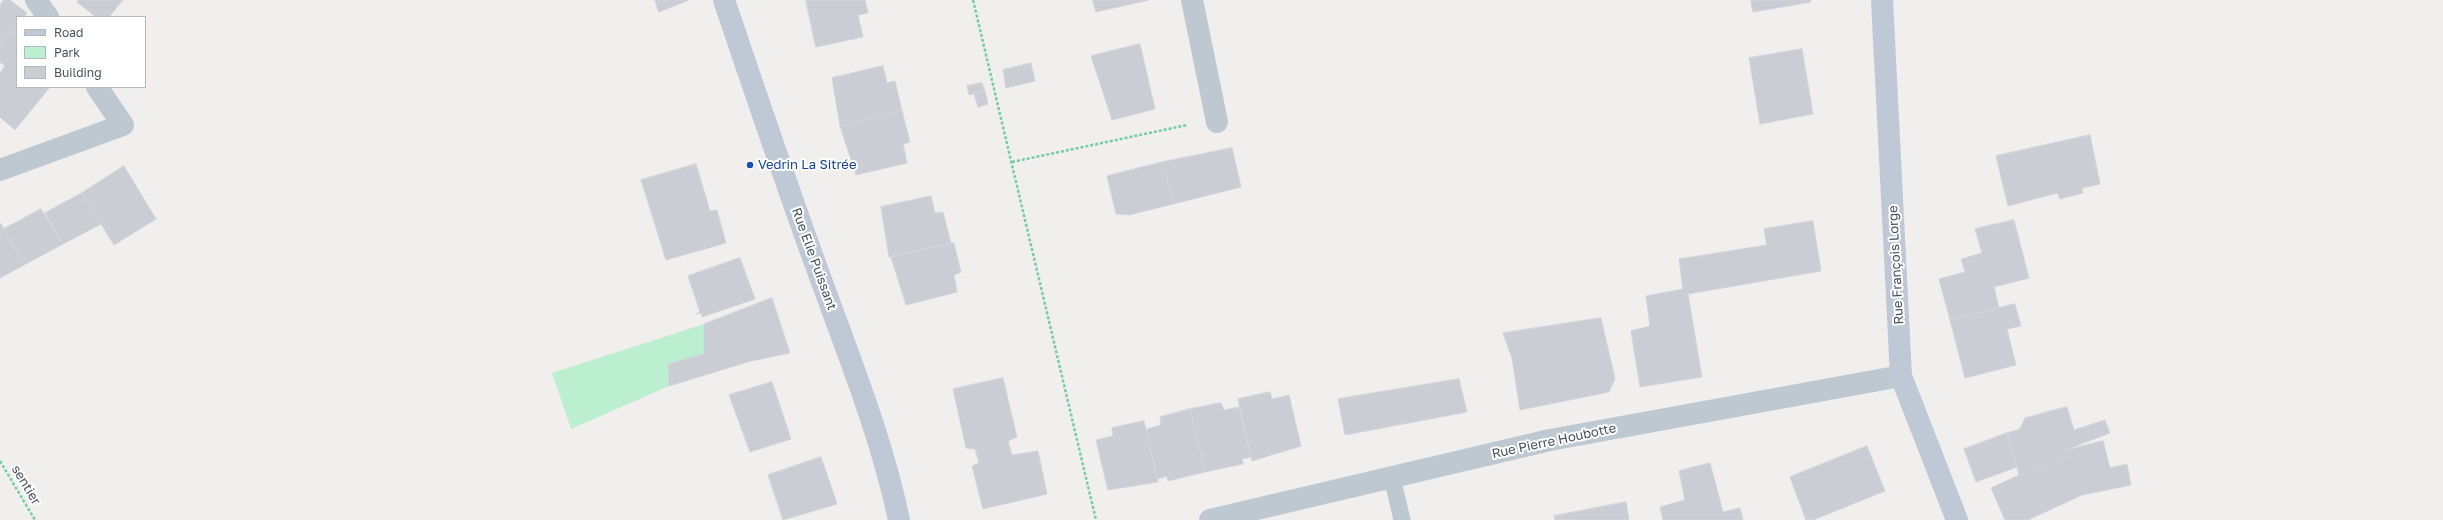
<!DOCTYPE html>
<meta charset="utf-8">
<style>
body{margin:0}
#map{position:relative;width:2443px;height:520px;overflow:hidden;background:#f1eeee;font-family:"Golos Text",sans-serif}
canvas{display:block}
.legend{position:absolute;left:16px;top:16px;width:130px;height:72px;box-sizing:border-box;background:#fff;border:1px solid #b5b9be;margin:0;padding:5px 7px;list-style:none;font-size:12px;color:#46515c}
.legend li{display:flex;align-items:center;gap:8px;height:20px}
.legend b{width:20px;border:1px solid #b5b9be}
</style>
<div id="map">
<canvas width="2443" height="520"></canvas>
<ul class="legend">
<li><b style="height:5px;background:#bec9d5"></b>Road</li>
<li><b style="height:11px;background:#bbefcf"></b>Park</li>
<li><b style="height:11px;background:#cacdd3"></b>Building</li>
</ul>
</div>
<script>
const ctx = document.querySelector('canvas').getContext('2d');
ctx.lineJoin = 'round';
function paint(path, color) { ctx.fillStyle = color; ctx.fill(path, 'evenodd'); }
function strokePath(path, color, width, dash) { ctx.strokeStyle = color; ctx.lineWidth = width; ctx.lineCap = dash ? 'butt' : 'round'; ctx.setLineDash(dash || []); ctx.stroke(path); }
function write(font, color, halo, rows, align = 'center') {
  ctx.font = font + ' "Golos Text",sans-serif'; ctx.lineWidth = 4; ctx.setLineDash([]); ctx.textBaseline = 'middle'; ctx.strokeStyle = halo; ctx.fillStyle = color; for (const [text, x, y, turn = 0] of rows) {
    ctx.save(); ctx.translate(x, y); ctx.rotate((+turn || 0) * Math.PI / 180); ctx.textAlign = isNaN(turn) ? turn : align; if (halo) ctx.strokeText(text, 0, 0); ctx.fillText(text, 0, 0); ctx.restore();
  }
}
paint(new Path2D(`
 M704 324V354L668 364 669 386 571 429 552 373Z`), '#bbefcf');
const building = new Path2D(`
 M4 0H10L27 13 24 17H17V25L0 46V5Z
 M79 0H123L109 17H96L77 2Z
 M655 0H689L659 12Z
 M806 0H865L868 13 858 15 863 37 816 47Z
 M1093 0H1149L1096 12Z
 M1751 0H1810L1811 2 1753 12Z
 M17 25V87H50L15 130 0 117V73L5 66 0 62V46Z
 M1140 44 1155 109 1112 120 1091 56Z
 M1802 49 1813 114 1760 124 1749 58Z
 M1031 63 1035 81 1006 88 1003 70Z
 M883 66 887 83 895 81 902 111 840 126 832 78Z
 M982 83 985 91 969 95 967 86Z
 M985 91 988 104 978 107 974 94Z
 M902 111 910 142 903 144 907 163 856 175 840 126Z
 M2090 135 2100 184 2082 188 2083 193 2060 199 2057 193 2008 206 1996 156Z
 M1232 148 1241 187 1173 204 1163 162Z
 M1163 162 1173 204 1129 215 1116 214 1107 176Z
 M696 164 710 211 717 210 726 243 666 260 641 180Z
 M124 166 156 219 114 245 82 193Z
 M82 193 101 224 63 244 45 213Z
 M931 196 935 213 943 212 951 243 889 257 881 207Z
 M41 209 63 244 24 265 4 229Z
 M2014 220 2029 278 1994 287 1999 308 1950 320 1939 279 1965 272 1961 259 1982 253 1975 229Z
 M1813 221 1821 271 1688 294 1702 377 1640 387 1631 331 1650 326 1646 296 1683 289 1679 259 1767 245 1764 229Z
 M1 224 24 265 0 278V225Z
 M954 243 961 272 954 275 957 292 906 305 891 257Z
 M740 258 755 299 702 317 701 313 696 314 700 312 688 276Z
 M772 298 790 353 751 361 669 386 668 364 704 354V324Z
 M2015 304 2021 326 2007 329 2016 365 1965 378 1950 320Z
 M1601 318 1615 379 1609 392 1520 410 1512 358 1503 333Z
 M1003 378 1017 437 1008 441 1012 455 1038 451 1047 494 983 509 972 466 979 463 975 449 966 448 953 389Z
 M1459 379 1467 412 1345 435 1338 399Z
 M772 382 791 439 750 452 729 395Z
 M1270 392 1272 399 1289 395 1301 446 1252 461 1238 399Z
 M1221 403 1224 410 1239 407 1251 457 1242 459 1243 464 1205 472 1190 409Z
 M2067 407 2074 430 2105 420 2110 433 2063 451 2066 459 2019 475 2007 433 2020 429 2025 418Z
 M1190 409 1205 472 1168 481 1167 476 1157 479 1146 429 1161 425 1160 417Z
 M1144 421 1158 482 1108 490 1096 440 1113 436 1112 428Z
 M2007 433 2017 467 1976 482 1964 449Z
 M2103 441 2110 468 2127 464 2131 485 2082 495 2028 520H2005L1991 488 2019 475 2066 459 2063 451Z
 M1867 446 1885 491 1813 520H1806L1790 477Z
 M821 457 837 504 783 520 768 475Z
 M1710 463 1723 512 1740 508 1743 520H1663L1660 507 1685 500 1679 471Z
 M1626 502 1629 520H1555L1554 516Z`);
paint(building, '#cacdd3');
strokePath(building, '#d2d4da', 1);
strokePath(new Path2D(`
 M973 0 1096 520
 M1012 162 1187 125
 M0 461 35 520`), '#72cea0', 2.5, [3, 2]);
strokePath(new Path2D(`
 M1392 477 1402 520`), '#bec8d0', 17);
strokePath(new Path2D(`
 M36 0 48 17
 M1192 0 1217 122
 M0 170 123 125 97 87
 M1210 520 1550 440 1901 376`), '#bec8d0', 22);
strokePath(new Path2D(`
 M724 0C756 95 788 190 823 285 851 362 882 439 899 520
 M1882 0 1901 376 1957 520`), '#bec9d5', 22);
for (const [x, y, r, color] of [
 [750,165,4,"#1a4fb4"]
]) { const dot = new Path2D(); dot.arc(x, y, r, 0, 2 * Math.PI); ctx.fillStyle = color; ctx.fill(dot); strokePath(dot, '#fff', 1.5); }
write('13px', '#164399', '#fff', [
 ["Vedrin La Sitrée",758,165]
], 'left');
write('13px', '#46515c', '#fff', [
 ["Rue Elie Puissant",814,259,70],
 ["Rue François Lorge",1896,265,-93],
 ["Rue Pierre Houbotte",1554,441,-12],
 ["sentier",26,485,59]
]);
</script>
